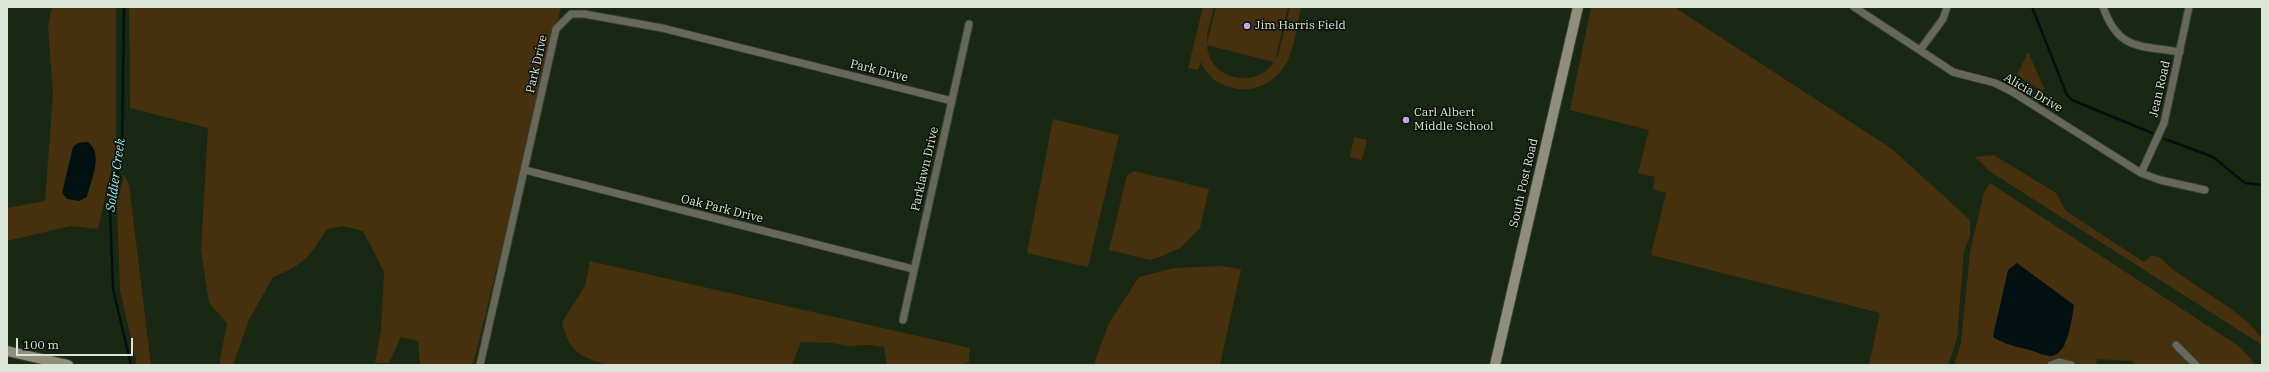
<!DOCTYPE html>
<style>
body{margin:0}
#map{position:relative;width:2269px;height:372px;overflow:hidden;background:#192812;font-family:"IBM Plex Serif",serif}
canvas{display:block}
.frame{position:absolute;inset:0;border:8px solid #dce6d8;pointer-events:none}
.scale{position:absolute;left:16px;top:338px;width:117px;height:18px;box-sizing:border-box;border:2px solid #dce6d8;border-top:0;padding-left:5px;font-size:12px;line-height:14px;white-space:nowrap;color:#dce6d8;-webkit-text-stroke:3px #080f06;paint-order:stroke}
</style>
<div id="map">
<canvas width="2269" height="372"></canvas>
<div class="frame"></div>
<div class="scale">100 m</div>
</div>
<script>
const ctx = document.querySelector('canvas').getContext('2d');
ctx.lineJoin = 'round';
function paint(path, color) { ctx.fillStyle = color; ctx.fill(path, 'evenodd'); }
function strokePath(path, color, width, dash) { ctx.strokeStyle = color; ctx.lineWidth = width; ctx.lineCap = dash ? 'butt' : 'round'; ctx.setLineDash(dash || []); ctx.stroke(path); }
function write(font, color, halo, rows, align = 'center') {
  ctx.font = font + ' "IBM Plex Serif",serif'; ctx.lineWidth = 3; ctx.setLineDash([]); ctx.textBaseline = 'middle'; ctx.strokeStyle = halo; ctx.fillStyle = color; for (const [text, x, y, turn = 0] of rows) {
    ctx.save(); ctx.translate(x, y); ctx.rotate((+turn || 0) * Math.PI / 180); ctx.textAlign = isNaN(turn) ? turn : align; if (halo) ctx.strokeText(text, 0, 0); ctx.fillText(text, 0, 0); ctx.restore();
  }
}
paint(new Path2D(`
 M52 7H116V149L98 229 70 226 7 241V208L45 201 53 94 48 26Z
 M129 7H561L473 365H420L418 341 401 337 389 363H375L381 330 384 272 363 231 342 226 327 229C310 256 304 265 273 277L249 320 233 365H219L227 323 209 303 201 250 208 128 130 108Z
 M1203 7H1214L1207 35V43L1216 7H1288L1275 60 1279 52 1290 7H1301C1297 24 1295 44 1288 60 1278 82 1253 95 1230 87 1217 84 1206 75 1201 62L1198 70 1188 68ZM1207 46V45L1274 62C1256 90 1210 80 1207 46Z
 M1591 7H1674L1892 149 1970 220V236L1964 251 1957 338 1948 365H1869L1880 313 1651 255 1666 193 1653 189 1655 177 1638 173 1649 130 1570 110Z
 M2028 52 2044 88 2042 91 2017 75Z
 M1053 119 1119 135 1088 267 1027 253Z
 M1354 137 1367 140 1362 160 1350 157Z
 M1994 155 2056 193 2066 211 2144 262 2152 255 2161 258 2172 269 2231 309 2250 324 2262 338V345L1989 171 1981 162 1974 157Z
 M1134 171 1209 189 1200 228 1180 248 1160 257 1150 260 1109 250 1127 175Z
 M124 175 129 184 151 365H137L120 290 117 204Z
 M1990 183 2240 347 2256 365H2136L2132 361 2097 359 2096 365H1954L1961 343 1970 252 1984 192ZM2074 305 2064 347 2039 353 2022 348 1993 332 1998 316Z
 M590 261 970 348 969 362 960 365H887L884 347 871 345 845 346 832 343 801 342 792 365H608C580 357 569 352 562 322L585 286Z
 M1221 266 1241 269 1220 365H1103L1094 363 1109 323 1139 277 1174 268Z`), '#47300d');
paint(new Path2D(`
 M88 142C104 155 91 179 87 197L79 201 67 199 62 193 73 147 78 143Z
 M2017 263 2074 305C2072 318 2068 355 2051 356 2044 356 2037 352 2030 350 2017 347 2004 344 1993 337L2008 270Z`), '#011112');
strokePath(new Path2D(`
 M124 7 122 150 110 209 113 289 131 365
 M2032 7 2067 95 2072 100 2152 133
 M2165 139 2213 157 2245 183 2262 185`), '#011112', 2.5);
const street = new Path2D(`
 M1854 7 1953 72 1995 83 2011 91 2141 173 2160 180 2205 190
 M2103 7C2119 51 2139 45 2180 52
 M1920 50 1943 19 1947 7
 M525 170 913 269
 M2141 173 2164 123 2189 7
 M903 320 969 24
 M2176 345 2196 365
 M480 365 556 29 571 14H584L662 28 952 101
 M2051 365 2059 362 2071 365`);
const secondary = new Path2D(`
 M7 351 68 365
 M1495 365 1578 7`);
strokePath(street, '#34432e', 9);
strokePath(secondary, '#34432e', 12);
strokePath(street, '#68675b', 7);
strokePath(secondary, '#8f8e7a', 10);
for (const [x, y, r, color] of [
 [1247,26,4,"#bda9f5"],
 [1406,120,4,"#bda9f5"]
]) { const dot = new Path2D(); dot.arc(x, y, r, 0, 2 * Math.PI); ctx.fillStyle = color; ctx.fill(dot); strokePath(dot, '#080f06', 1.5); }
write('12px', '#dce6d8', '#080f06', [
 ["Jim Harris Field",1255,26],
 ["Carl Albert",1414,113],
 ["Middle School",1414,127]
], 'left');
write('12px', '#dce6d8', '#080f06', [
 ["Park Drive",537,64,-77],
 ["Park Drive",879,71,14],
 ["Jean Road",2160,89,-77],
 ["Alicia Drive",2033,93,30],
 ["Parklawn Drive",925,169,-77],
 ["South Post Road",1524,183,-77],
 ["Oak Park Drive",722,209,14]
]);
write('italic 13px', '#8df1f6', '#080f06', [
 ["Soldier Creek",116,175,-82]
]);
</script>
